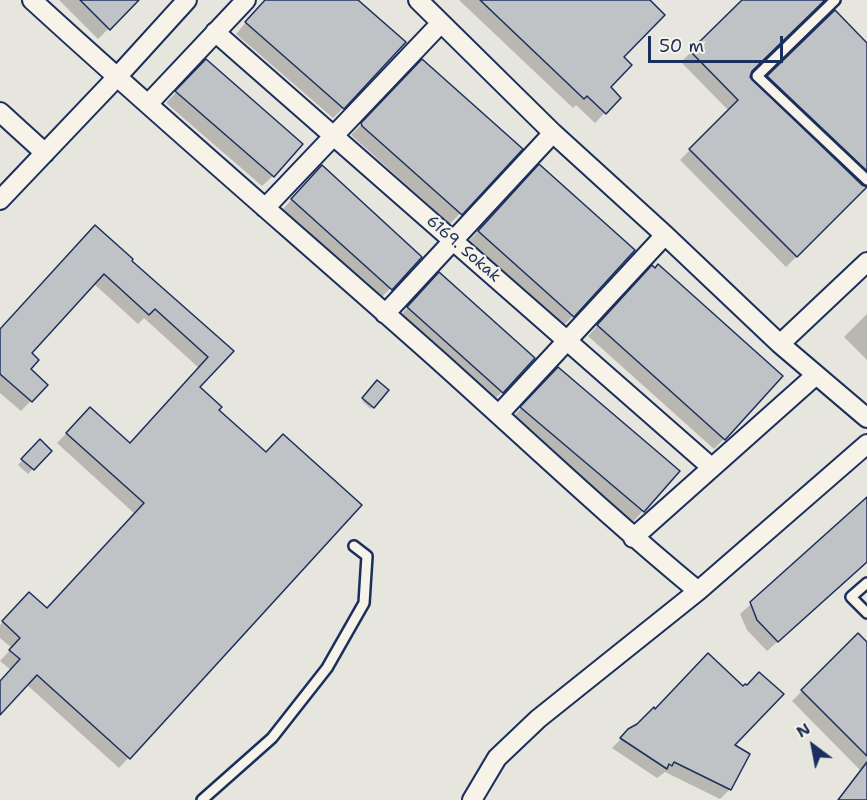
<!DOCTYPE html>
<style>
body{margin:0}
#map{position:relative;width:867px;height:800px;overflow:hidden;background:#f7f3e8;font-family:"Shantell Sans",sans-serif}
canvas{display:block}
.north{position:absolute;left:783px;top:716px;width:60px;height:60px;-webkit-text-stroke:4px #f7f3e8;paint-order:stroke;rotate:328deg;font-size:16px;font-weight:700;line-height:24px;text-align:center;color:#1b2f5e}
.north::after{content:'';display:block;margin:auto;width:21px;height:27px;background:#1b2f5e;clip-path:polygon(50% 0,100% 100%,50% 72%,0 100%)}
.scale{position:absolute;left:648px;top:36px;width:135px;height:27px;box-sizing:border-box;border:3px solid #1b2f5e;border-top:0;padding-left:8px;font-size:18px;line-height:21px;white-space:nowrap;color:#1b2f5e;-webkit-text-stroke:4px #f7f3e8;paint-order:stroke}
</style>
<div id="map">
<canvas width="867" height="800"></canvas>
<div class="north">N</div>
<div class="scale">50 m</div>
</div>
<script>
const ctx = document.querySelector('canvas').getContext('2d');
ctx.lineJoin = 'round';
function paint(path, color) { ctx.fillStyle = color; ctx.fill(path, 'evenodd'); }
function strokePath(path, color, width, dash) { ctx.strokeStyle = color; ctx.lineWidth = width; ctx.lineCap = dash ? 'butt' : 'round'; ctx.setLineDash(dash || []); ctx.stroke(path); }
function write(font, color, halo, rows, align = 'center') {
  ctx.font = font + ' "Shantell Sans",sans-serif'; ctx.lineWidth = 4.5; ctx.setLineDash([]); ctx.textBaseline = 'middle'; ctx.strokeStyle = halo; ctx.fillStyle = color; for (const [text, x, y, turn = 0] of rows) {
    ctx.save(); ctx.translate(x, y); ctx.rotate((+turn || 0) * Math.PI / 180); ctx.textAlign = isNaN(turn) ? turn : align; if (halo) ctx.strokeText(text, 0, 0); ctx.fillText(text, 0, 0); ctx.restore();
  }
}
paint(new Path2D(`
 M0 0H867V800H0Z`), '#e6e5de');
paint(new Path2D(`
 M59 0H137L98 39Z
 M265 0H356L343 108 333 118 236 34Z
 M459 0H648L609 87 619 98 595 123 576 105 573 108Z
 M744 0H822L751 70 749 78 758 87 834 12 867 45V181L855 193 858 196 786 267 680 160 729 111 681 62Z
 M195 72 273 176 262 186 166 103Z
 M412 72 520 149 450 224 351 135Z
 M312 177 420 257 380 299 282 210Z
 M529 177 573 316 563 326 468 242Z
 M85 237 130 261 231 351 198 387 217 410 266 454 359 505 119 768 26 684 0 713V682L11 670 0 661 12 648 0 638V625L19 604 47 610 135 514 57 443 80 419 129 445 199 368 144 318 138 324 93 283 29 353 28 370 46 385 21 411 0 393V330Z
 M642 278 724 439 714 449 588 336Z
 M429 285 502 392 492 402 398 318Z
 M867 314V360L844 337Z
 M548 380 678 471 633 522 511 419Z
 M377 382 387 390 371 409 362 401Z
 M40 441 50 451 28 474 18 465Z
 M867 499V561L767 651 747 630 740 614Z
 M858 635 867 644V800H837L860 770 792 701Z
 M629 731 733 746 730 789 720 799 665 772 657 778 612 748Z`), '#0003');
const building = new Path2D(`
 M80 0H139L110 30Z
 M265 0H358L406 42 344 109 245 22Z
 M480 0H650L665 15 624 57 632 65 611 87 621 98 606 114 587 96 584 99Z
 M742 0H825L752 71 750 77 862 185 867 187 797 257 689 149 738 100 690 51Z
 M835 10 867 43V171L767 76Z
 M206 59 303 144 274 177 175 91Z
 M422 59 523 149 462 215 362 126 361 123Z
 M539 164 635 250 574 317 478 231Z
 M322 165 422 257 392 290 291 199Z
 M95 225 133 259 132 261 234 351 200 387 222 407 219 410 266 452 283 434 362 505 130 759 37 675 0 715V681L20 659 9 650 20 638 2 621 29 592 47 608 144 503 66 433 90 407 130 443 208 357 155 309 149 315 104 274 32 353 39 360 31 369 48 385 32 402 0 374V329Z
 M658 264 783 376 725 440 597 325 652 265 655 268Z
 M439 272 535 358 503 393 407 307Z
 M558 367 680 471 644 512 520 407Z
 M377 380 389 390 374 408 362 398Z
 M40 439 52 451 34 470 21 459Z
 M867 497V562L778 642 757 620 750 602Z
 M858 633 867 642V756L801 690Z
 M708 653 743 686 745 684 747 685 759 672 784 694 735 745 750 754 731 790 674 762 672 766 669 764 667 769 620 738 628 729 637 724 654 707 655 709Z
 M867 762V800H838Z`);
paint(building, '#c0c3c5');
strokePath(building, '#1b2f5e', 1.5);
const service = new Path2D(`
 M835 0 757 76 867 180
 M867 583 851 597 867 613
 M202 800 272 738 327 668 364 603 367 556 354 546`);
const minor = new Path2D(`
 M32 0C165 122 302 239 437 359 524 437 608 517 698 591
 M418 0 553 133 665 235 780 344 867 418
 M215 32 711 467
 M148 104 246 0
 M0 112 45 153
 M0 200 117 77 187 0
 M265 208 441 23
 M385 314 553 133
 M780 344 867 262
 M499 414 665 235
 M633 538 816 375
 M472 800 497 758 538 719 698 591 867 444`);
strokePath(service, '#1b2f5e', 14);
strokePath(minor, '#1b2f5e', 22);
strokePath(service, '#f7f3e8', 9);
strokePath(minor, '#f7f3e8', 18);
write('16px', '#1b2f5e', '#f7f3e8', [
 ["6169. Sokak",463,249,41]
]);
</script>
